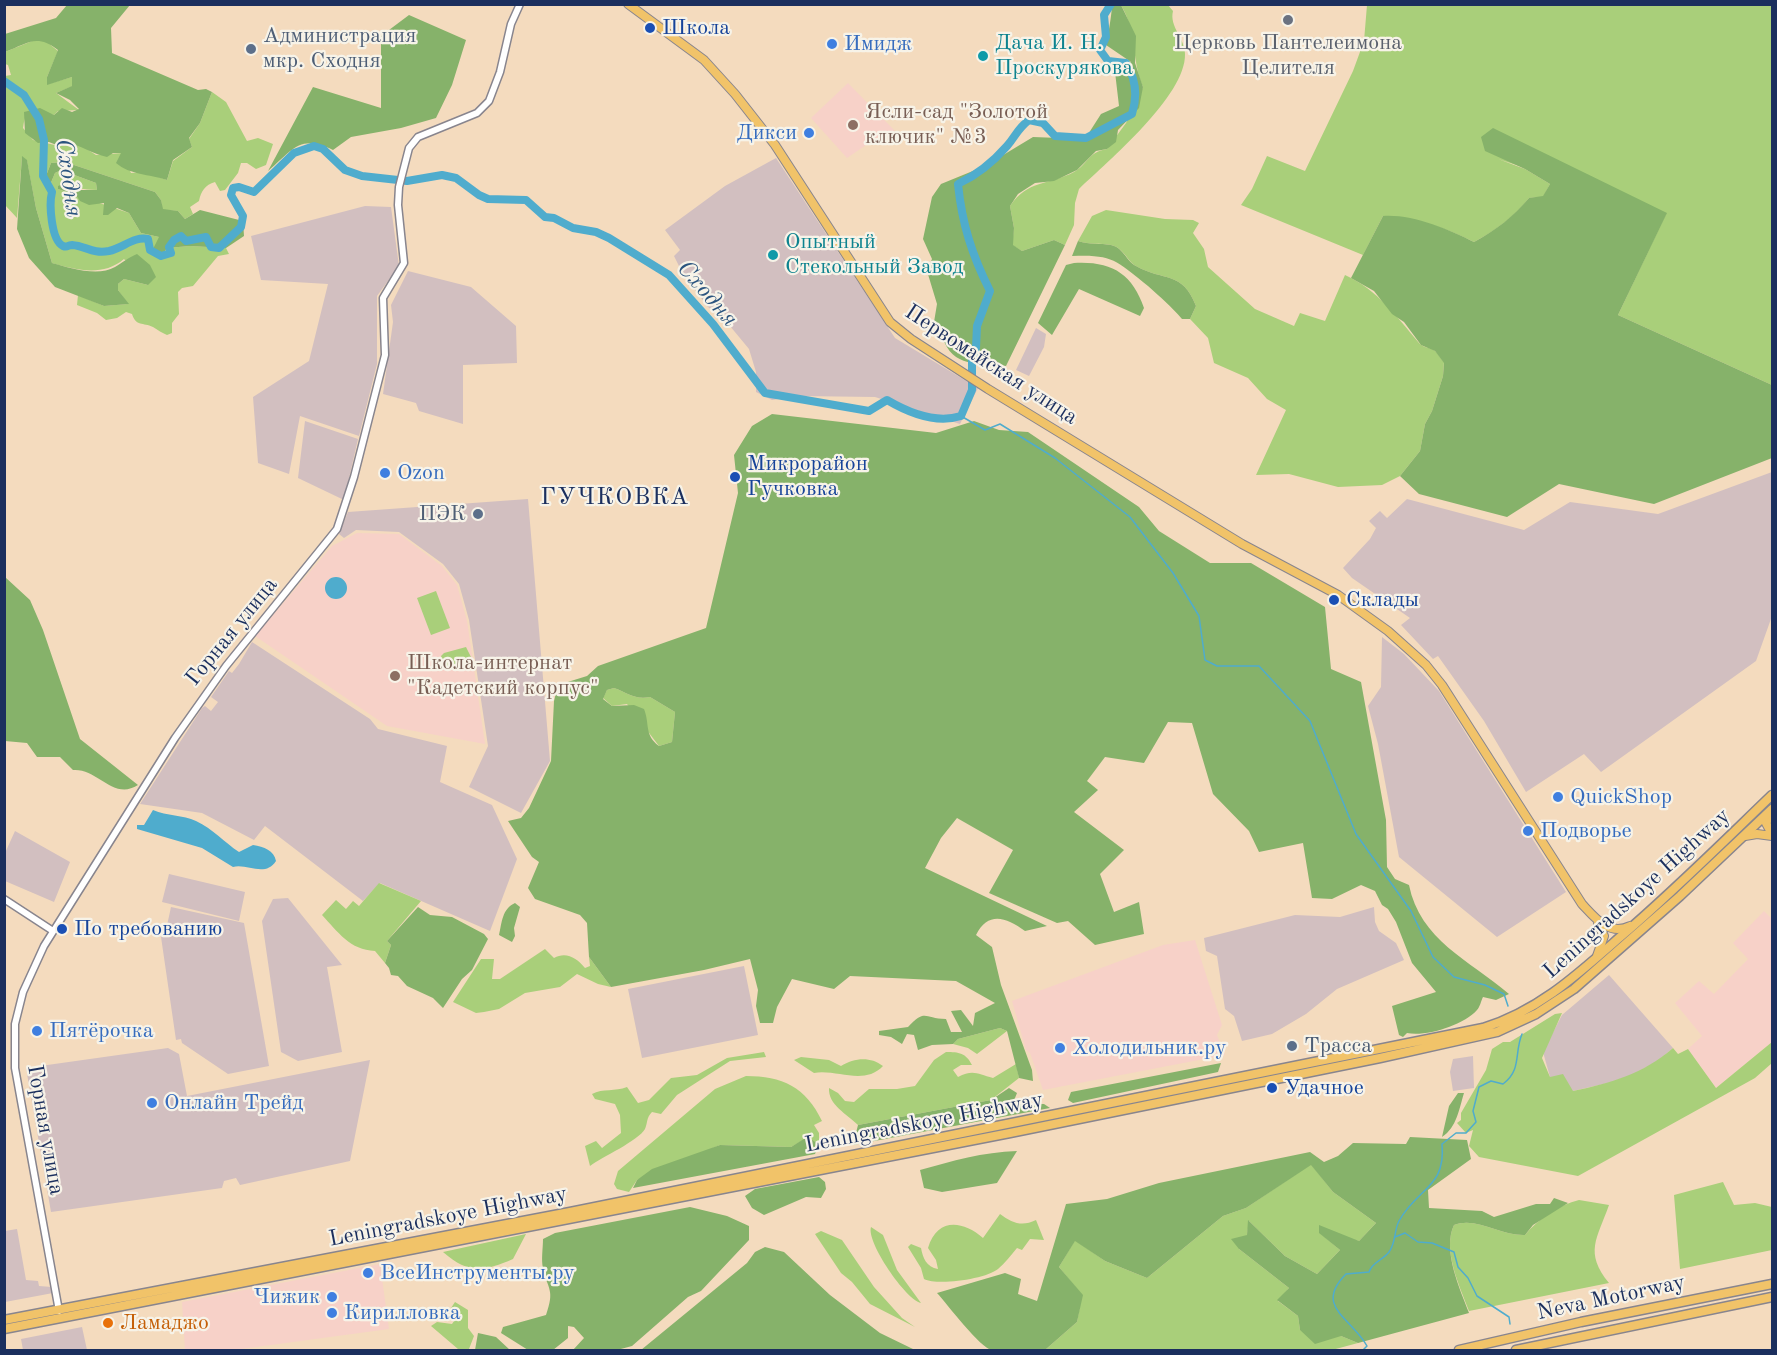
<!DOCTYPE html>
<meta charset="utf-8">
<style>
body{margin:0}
#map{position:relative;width:1777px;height:1355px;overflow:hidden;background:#f4dbbe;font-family:"Old Standard TT",serif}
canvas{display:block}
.frame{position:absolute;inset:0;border:6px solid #1b2f5e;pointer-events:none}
</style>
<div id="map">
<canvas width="1777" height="1355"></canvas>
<div class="frame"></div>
</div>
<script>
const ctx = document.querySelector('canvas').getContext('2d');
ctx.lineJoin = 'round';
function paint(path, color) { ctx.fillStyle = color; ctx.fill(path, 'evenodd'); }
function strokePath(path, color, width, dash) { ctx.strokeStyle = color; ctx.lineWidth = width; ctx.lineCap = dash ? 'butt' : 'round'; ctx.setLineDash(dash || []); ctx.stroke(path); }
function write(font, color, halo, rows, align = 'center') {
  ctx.font = font + ' "Old Standard TT",serif'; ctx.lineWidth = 4.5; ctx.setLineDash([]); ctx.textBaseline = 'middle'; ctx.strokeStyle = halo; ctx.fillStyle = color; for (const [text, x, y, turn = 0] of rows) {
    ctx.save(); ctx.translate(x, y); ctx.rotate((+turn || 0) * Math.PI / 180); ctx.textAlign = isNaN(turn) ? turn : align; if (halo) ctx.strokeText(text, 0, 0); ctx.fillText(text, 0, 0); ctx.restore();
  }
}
paint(new Path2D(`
 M848 83 895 131 889 136 881 135 847 158 811 118Z
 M357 533 399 534 442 566 457 585 467 621 485 744 387 726 255 636 332 546Z
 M1764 911 1772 919V1042L1716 1088 1688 1049 1702 1036 1675 1003 1699 981 1714 994 1748 959 1733 943Z
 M1195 940 1222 1025 1217 1035 1225 1055 1043 1090 1030 1053 1026 1050 1012 1001 1163 945Z
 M380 1264 389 1329 234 1350H185L182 1302Z`), '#f7d1c8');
paint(new Path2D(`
 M776 158 895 338 978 388 960 424 875 397 799 396 772 400 756 392V372L749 349 725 320 708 307 683 274 674 256 680 250 665 230 725 186Z
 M365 206 391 207 399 266 377 296V364L359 436 300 416 289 474 258 463 253 397 309 361 328 284 261 280 251 236Z
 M408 271 471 287 516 326 517 363 463 365V424L419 411 416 403 383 394 393 322 391 305Z
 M1036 328 1046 334 1044 347 1029 376 1016 370Z
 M305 421 358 439 344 500 298 478Z
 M1772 472V616L1756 661 1601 772 1584 754 1526 792 1484 721 1438 656 1433 659 1401 625 1410 618 1352 578 1343 568 1370 539 1376 528 1369 521 1380 511 1387 518 1407 499 1524 530 1570 502 1658 514Z
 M528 499 550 761 521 813 469 787 488 746 469 620 459 584 443 564 399 532 356 530 344 538 339 534 348 512Z
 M1382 637 1404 654 1439 691 1566 892 1497 937 1399 857 1378 744 1368 706 1381 687Z
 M252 642 370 719 378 729 447 746 440 782 492 805 517 859 490 931 380 883 363 901 265 826 254 840 202 813 140 804 202 708 205 706 211 711 218 702 211 697 229 671 232 673 239 664Z
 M15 831 70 862 54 902 5 881V853Z
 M169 874 245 892 239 921 162 902Z
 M288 898 342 965 327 967 342 1052 298 1061 281 1052 262 921 273 899Z
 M171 907 244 923 269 1066 228 1074 182 1043 181 1039 176 1040 160 930H166Z
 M1374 907 1375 922 1379 931 1396 943 1404 960 1337 989 1306 1014 1272 1034 1242 1041 1234 1016 1225 1009 1217 956 1206 951 1204 938 1295 915 1340 917Z
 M744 966 758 1035 642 1058 628 989Z
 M1609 975 1673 1048 1659 1060 1626 1079 1573 1091 1550 1077 1543 1052 1562 1015Z
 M168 1048 179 1054 187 1096 370 1060 350 1161 240 1185 236 1178 224 1181 222 1188 51 1212 26 1068Z
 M1473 1056 1474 1088 1453 1091 1450 1072 1453 1059Z
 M17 1229 26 1280 38 1281 39 1286 52 1287 53 1293 5 1302V1231Z
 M82 1327 87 1350H23L21 1339Z`), '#d2bfc0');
paint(new Path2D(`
 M1121 5H1168L1173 11C1169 27 1185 38 1185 54 1186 96 1108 161 1079 189L1075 203 1074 225 1065 245 1054 240 1022 251 1012 245 1014 228 1010 206C1029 179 1047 186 1074 172 1088 164 1088 152 1107 149L1126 123 1143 87C1131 59 1138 34 1121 5Z
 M1367 5H1772V385L1618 315 1666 214 1498 159 1525 169 1550 184 1543 197 1529 198C1513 218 1496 230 1474 242 1445 227 1415 218 1383 216L1363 255 1241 205 1252 189 1267 156 1305 171 1353 71 1364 41Z
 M37 39 47 42 58 51 47 77 48 84 72 77 73 86 56 93 79 110 58 111 54 115C38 113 27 99 23 128L33 140 59 146 65 142 79 144 96 155 122 153 131 173 144 172 167 180 173 161 192 147 189 139 200 123 212 92 226 102 247 141 258 138 273 144 266 165 256 169 247 163H241L238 173 225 190 220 191 215 182C205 185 201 191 199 201L190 207 193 214 185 219 178 211 162 210 161 200 155 192 65 162 51 163 44 181 47 184 50 185 55 173 61 170 96 183 97 190C83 190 72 186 58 186V189L129 213 141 233 159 237 163 254 167 248 190 246 226 248 229 254 218 256 193 286 182 288 178 292 179 314 172 323V333L167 335C162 333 158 330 153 327 143 322 136 327 132 314L126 312 117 318 106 320 97 313 77 305 78 295 104 306 128 304 118 290V284L124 279 148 285 124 259C103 277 76 270 52 263L36 208 27 161 22 157 17 218 5 205V76L11 75 8 65 5 64V52Z
 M1106 210 1165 219 1193 220 1199 223 1193 233 1204 249 1208 267 1255 309 1294 326 1300 313 1325 321 1345 275C1378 290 1397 317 1419 343 1423 348 1430 347 1435 351 1438 354 1441 359 1444 362L1443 376 1432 411 1425 424 1420 451 1400 476 1382 485 1338 487 1289 474 1256 475 1286 410 1267 399 1248 378 1214 363 1208 338 1190 319 1196 306C1182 270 1164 282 1136 266 1127 261 1124 248 1111 245 1100 243 1090 245 1078 241L1092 216Z
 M436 591 450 628 431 635 417 598Z
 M466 647 471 657 469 660 447 667 444 665 441 656 444 653Z
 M614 688C628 693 635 700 650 697L675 712 672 742 659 746 627 704 612 706 603 698 607 690Z
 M379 883 421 901 387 941 391 945 385 963 375 951C350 950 338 932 322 915L336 900 346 909 353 901 359 906Z
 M545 949 554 958C566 951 577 958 585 968L590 966 589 957 611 987 598 984 577 974 560 987 525 993 499 1009 484 1012 476 1013 453 1002 481 959H494L492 979H500Z
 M1562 1013 1542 1058 1550 1077 1563 1074 1573 1091C1611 1083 1643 1074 1673 1048L1678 1054 1688 1049 1716 1088 1772 1042V1063L1755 1078 1578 1176 1479 1157 1469 1146 1473 1130 1466 1133 1457 1123 1461 1120V1113L1486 1070 1492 1049 1503 1042H1510L1555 1014Z
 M1000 1028 1007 1031 977 1054 968 1048 953 1044 958 1039Z
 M764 1052 766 1057 730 1061 677 1095 661 1114 652 1112C646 1118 648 1122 645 1129 638 1141 602 1157 590 1166L585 1146 596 1141 602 1148 621 1133 620 1115 615 1104 595 1099 592 1094C603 1088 615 1092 627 1087L638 1103 649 1100 671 1078 697 1075 727 1058Z
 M946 1052C959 1052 966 1053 972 1065H961L953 1070 958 1077C973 1069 978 1074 993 1078L1016 1064 1019 1078 991 1100 858 1125C847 1114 828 1105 829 1088L838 1093 845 1101 854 1102 869 1089H897L915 1086 934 1060Z
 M801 1057 829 1060 841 1066C854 1058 870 1056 883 1066 864 1086 837 1069 814 1073L794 1060Z
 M746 1076C782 1076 806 1087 822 1121L814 1125 819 1133V1144L807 1138 791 1147 720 1145 637 1180 629 1192 617 1189 614 1184 618 1171 715 1089Z
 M1311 1164 1333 1192 1376 1223 1359 1241 1320 1233 1340 1250 1317 1274 1285 1256 1249 1221 1247 1235 1239 1249 1289 1288 1278 1301 1298 1316 1300 1330 1341 1336 1358 1343 1332 1350H1045L1077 1322 1082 1295 1059 1267 1075 1240 1105 1261 1147 1278 1223 1216 1246 1208Z
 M1723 1182 1734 1205 1755 1203 1772 1207V1250L1680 1269 1674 1195Z
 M1579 1200 1609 1205C1597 1239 1584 1252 1609 1283L1469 1311C1460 1287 1442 1250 1454 1225 1476 1216 1501 1236 1525 1235 1538 1219 1559 1205 1579 1200Z
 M1000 1214C1012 1223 1022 1227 1036 1220L1044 1240 1030 1239 1022 1250 1017 1248C1011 1255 1005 1263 998 1269 986 1279 938 1286 924 1279L921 1268 908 1247 911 1244 921 1248C923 1258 926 1267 938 1269L936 1260 928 1248C937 1218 962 1220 983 1238Z
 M871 1227 883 1235 897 1270 921 1303C906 1300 866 1242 871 1227Z
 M821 1231 842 1240 874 1287 902 1318 915 1327 870 1304 852 1282 841 1273 815 1234Z
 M526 1234 513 1259C483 1272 468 1274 443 1252Z
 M455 1302 468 1310V1328L474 1336 469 1349H458L431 1326 437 1322 452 1324 454 1321 449 1311Z`), '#a9cf7a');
paint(new Path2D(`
 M67 5H130L111 28 112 53 198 90 206 89 212 92 200 123 189 138 192 147 173 160 167 180C149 174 130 175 116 163L121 153H113L107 157C92 154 81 145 65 142L59 146 49 142 38 143 25 133 24 112 40 108 54 115 62 108 72 112 79 109 70 100 56 93 72 86V77L47 85V77L58 50C36 33 27 44 5 52V34L56 18Z
 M1112 5H1121L1136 36 1135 63 1143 87 1139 108 1118 130 1116 142 1107 149 1096 151 1077 170 1054 181 1035 183 1018 194 1010 206 1014 228 1013 245 1022 251 1054 240 1065 245 1006 366C978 361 953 370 942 336L932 334 937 304 927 271 932 259 923 239 932 197 941 184 985 166 1033 137 1085 139 1101 114 1119 106 1115 72 1131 62 1106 45C1108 38 1112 12 1112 5Z
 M409 15 466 40 452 85 436 118 401 128 351 137 333 150C299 133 292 151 268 171L313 87 381 108V36Z
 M1493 128 1667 213 1618 315 1772 385V458L1654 504 1559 484 1507 517 1419 494 1400 476 1420 451 1425 424 1432 411 1443 376 1444 363 1435 351 1421 345 1404 322 1392 314 1374 291 1351 278 1383 216C1412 214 1448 229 1474 242 1496 230 1513 217 1529 198L1543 196 1550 184 1525 169 1485 151 1481 137Z
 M22 156 27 160 36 208 52 263C70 268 98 277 115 267 123 262 128 258 137 254L150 265 156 277 148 285 124 279 118 284V290L129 304 104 306 55 287 29 258 17 229Z
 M65 162 155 192 161 200 163 209 178 211 185 219 200 210 243 221 244 236 226 248 190 246 167 248 163 254 153 249 159 237 141 233 129 213 117 208 108 215H103L104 203 89 205 80 201 76 195 58 189V186L63 184 81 190H97L96 183 61 170 55 173 50 185 47 184 44 181 51 163Z
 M1078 241C1090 245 1100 243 1111 245 1124 248 1126 261 1136 266 1164 282 1182 270 1196 306L1190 319H1182C1171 306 1160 297 1148 286 1117 261 1113 254 1072 256Z
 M1074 263C1111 261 1132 273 1144 308L1140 316 1079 289 1052 335 1038 323 1066 265Z
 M772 414 936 433 974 421 999 430 1028 432 1139 507 1159 531 1210 563H1251L1325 607 1331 669 1361 682 1386 820 1387 867 1395 879 1409 885C1420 940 1469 960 1509 994L1496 1000 1483 997C1481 1001 1480 1007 1477 1010 1464 1025 1426 1037 1407 1033L1403 1037 1399 1035 1392 1006 1436 992 1412 963 1396 922 1388 909 1382 905 1375 891 1361 885 1332 899 1312 898 1303 843 1259 852 1249 831 1213 794 1192 723 1168 722 1144 763 1105 757 1087 781 1098 790 1074 812 1124 850 1100 874 1114 912 1139 902 1144 934 1095 945 1068 921 1057 923 989 893 1013 850 957 818 941 838 925 868 1047 926 1025 931C1006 917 988 911 976 935L992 947 1001 985 1032 1070 1033 1081 1019 1078 1007 1031 1000 1028 958 1039 953 1044 932 1045 918 1050 914 1035 907 1034 902 1044 891 1037 879 1035V1031L908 1027C926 1008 924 1019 946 1019L951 1032H962L951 1011 961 1010 973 1026 975 1013 995 1003 956 981 850 976 834 989 792 979 777 1007 773 1023H760L756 1006 758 990 750 959 704 970 611 987 589 957 587 923 580 915 535 899 528 888 539 862 532 857 508 821 521 818 529 808 551 761 554 701 558 685 587 676 598 666 706 628 738 493 734 455 752 426ZM614 688C628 693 635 700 650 697L675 712 672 742 659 746C644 735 650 724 644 709L634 705 612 706 603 699 607 690Z
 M5 577 30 600 43 630 80 739 138 785C113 801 98 768 73 770L60 757H37L27 743 5 741Z
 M515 903 520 907 514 928 515 936 512 942 499 935C502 922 502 909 515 903Z
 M418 907 430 915 452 917 484 934 488 939 472 970 462 979 443 1008 433 998 407 986 398 976 391 975 389 968 385 963 391 945 387 941Z
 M1221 1063 1218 1072 1073 1103 1068 1100 1071 1092Z
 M1009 1088 1017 1093 1013 1103 1044 1104 1050 1108 853 1145 858 1125 991 1100Z
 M1458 1093H1464C1459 1109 1457 1127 1442 1137L1449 1106Z
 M807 1137 819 1144 815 1154 633 1188 637 1180 652 1169 720 1145 791 1147Z
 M1410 1137 1467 1140 1471 1159 1428 1190 1429 1208 1482 1211 1494 1217 1536 1204H1550L1554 1198 1568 1203 1533 1225 1525 1235C1501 1236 1476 1216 1454 1225 1442 1250 1460 1289 1469 1313L1358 1343 1341 1336 1315 1344 1300 1330 1298 1316 1277 1300 1289 1288 1239 1249 1231 1239 1247 1235 1248 1220 1285 1256 1317 1274 1340 1250 1319 1233V1225L1359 1241 1376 1223 1333 1192 1311 1165 1246 1208 1223 1216 1147 1278 1105 1261 1075 1241 1059 1267 1083 1295 1077 1322 1045 1350C1028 1351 1009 1353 992 1350 980 1348 948 1305 937 1293L1005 1273 1021 1279 1018 1294 1037 1301 1066 1204 1107 1199 1159 1183 1310 1152 1324 1162 1338 1156 1353 1143 1406 1144Z
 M1017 1151 997 1183 942 1192 924 1188 920 1170C952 1161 983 1152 1017 1151Z
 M819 1177 825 1182 826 1189 821 1198 806 1197 764 1215 752 1208 745 1196 755 1189Z
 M690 1207 727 1216 749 1226V1240L701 1291 688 1297 632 1346 617 1350H573L584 1338 574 1327 568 1326V1338L553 1350H528L501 1333 503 1327 546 1315C555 1289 548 1291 543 1268 541 1260 543 1248 543 1239L555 1233Z
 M765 1247 784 1252 830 1295 880 1333 915 1350H641L747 1263 755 1252Z
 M478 1333 496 1337 510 1350H475Z`), '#86b26a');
paint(new Path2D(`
 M325 588a11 11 0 1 1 22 0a11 11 0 1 1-22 0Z
 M153 810C167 816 183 815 196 821 213 829 224 842 239 852L253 845C264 847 274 850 276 861 265 878 247 863 233 867L202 848 137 829V825H144Z`), '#4faccd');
strokePath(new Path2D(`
 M961 416 985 430 1000 424 1055 458 1130 517 1173 573 1199 616 1205 660 1217 666H1259L1310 721 1356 834 1411 911 1433 957 1454 977 1485 985 1504 994 1508 1006
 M1395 1237 1405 1233 1418 1242 1432 1243 1454 1252 1458 1267 1468 1278 1477 1296 1509 1317 1510 1324
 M1363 1350 1367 1346C1352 1318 1313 1307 1346 1274L1369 1272C1372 1262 1383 1260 1389 1252 1396 1243 1394 1230 1399 1221 1418 1187 1446 1188 1442 1144L1456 1133H1466L1476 1122 1473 1111 1479 1087 1491 1081 1503 1084C1522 1070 1514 1053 1522 1034`), '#4faccd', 1.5);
strokePath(new Path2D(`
 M4 81 24 95 39 119 44 140 43 176 52 192C49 204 51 240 63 246 68 248 67 245 72 245 86 246 92 254 109 251 123 248 134 236 148 239L150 250 161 256 171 253 169 247 174 240 181 236 186 241 206 237 211 247 219 248 241 227 243 216 231 195 233 188 239 187 254 192 294 153 314 146 323 149 345 170 362 176 407 181 442 175 456 178 479 195 488 199 526 200 545 217 554 218 573 228 596 232 609 238 669 275 713 324 765 393 869 411 887 400C909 413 936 424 961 416L972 390V359L976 348 977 326 990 291C972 255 962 224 958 184 977 175 993 162 1007 146 1016 136 1017 129 1029 120L1043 123 1055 136 1086 138 1132 114C1138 95 1136 79 1126 63L1108 61 1100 50 1106 37 1104 15 1111 4`), '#4faccd', 8);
const minor = new Path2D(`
 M4 899 53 931
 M59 1311 15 1068V1024L23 992 44 946 175 738 226 666 337 529 354 477 385 355 383 298 404 263 398 205 399 187 409 148 418 137 477 113 489 101 500 72 511 24 520 4`);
const major = new Path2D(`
 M628 4 704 60 735 94 775 145 890 322 911 339 988 389 1242 544 1338 595 1388 631 1426 665 1442 685 1582 904C1596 919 1609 936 1630 926
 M1772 812 1766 823 1772 834
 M1745 836 1757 834 1772 836
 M1597 956 1604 936 1598 924`);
const highway = new Path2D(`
 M4 1320 570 1212 1483 1028C1538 1011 1577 975 1619 938 1672 893 1722 843 1772 795
 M4 1329 1010 1133 1380 1058 1497 1032 1536 1014 1574 989 1680 896 1772 809
 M1459 1350 1581 1322 1772 1284
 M1516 1350 1772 1297`);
strokePath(minor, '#88858e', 9);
strokePath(major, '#88858e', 10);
strokePath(highway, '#88858e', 11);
strokePath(minor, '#fff', 6);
strokePath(major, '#f1c369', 8);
strokePath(highway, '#f1c369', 8);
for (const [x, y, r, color] of [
 [1288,20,6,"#6b7280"],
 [650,28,6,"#1a4fb4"],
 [832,44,6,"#3f7fe0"],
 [251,49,6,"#5c6f8a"],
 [983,56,6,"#0f9aa8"],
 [853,125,6,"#8d6e63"],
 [809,133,6,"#3f7fe0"],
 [773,255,6,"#0f9aa8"],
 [385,473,6,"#3f7fe0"],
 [735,477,6,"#1a4fb4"],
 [478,514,6,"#5c6f8a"],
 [1334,600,6,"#1a4fb4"],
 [395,676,6,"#8d6e63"],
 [1558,797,6,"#3f7fe0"],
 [1528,831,6,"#3f7fe0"],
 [62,929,6,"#1a4fb4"],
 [37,1031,6,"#3f7fe0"],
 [1292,1046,6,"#5c6f8a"],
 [1060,1048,6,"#3f7fe0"],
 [1272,1088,6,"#1a4fb4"],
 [152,1103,6,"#3f7fe0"],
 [368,1273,6,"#3f7fe0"],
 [332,1297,6,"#3f7fe0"],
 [332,1313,6,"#3f7fe0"],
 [108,1323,6,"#e8710a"]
]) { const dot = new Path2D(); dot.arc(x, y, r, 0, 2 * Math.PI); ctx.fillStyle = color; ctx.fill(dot); strokePath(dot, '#f7f3e8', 2); }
write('22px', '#164399', '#f7f3e8', [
 ["Школа",662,28],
 ["Микрорайон",747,464],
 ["Гучковка",747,489],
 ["Склады",1346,600],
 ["По требованию",74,929],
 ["Удачное",1284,1088]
], 'left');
write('22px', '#4e5e75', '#f7f3e8', [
 ["Администрация",263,36],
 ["мкр. Сходня",263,61],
 ["ПЭК",466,514,"right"],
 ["Трасса",1304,1046]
], 'left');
write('22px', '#0d838f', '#f7f3e8', [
 ["Дача И. Н.",995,43],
 ["Проскурякова",995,68],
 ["Опытный",785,242],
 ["Стекольный Завод",785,267]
], 'left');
write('22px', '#5b616d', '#f7f3e8', [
 ["Церковь Пантелеимона",1288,43],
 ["Целителя",1288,68]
]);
write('22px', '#366cbe', '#f7f3e8', [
 ["Имидж",844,44],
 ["Дикси",797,133,"right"],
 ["Ozon",397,473],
 ["QuickShop",1570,797],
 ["Подворье",1540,831],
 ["Пятёрочка",49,1031],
 ["Холодильник.ру",1072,1048],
 ["Онлайн Трейд",164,1103],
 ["ВсеИнструменты.ру",380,1273],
 ["Чижик",320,1297,"right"],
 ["Кирилловка",344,1313]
], 'left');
write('22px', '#785e54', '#f7f3e8', [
 ["Ясли-сад \"Золотой",865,112],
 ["ключик\" №3",865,137],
 ["Школа-интернат",407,663],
 ["\"Кадетский корпус\"",407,688]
], 'left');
write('22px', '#1b2f5e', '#f7f3e8', [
 ["Первомайская улица",991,365,33],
 ["Горная улица",232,632,-51],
 ["Leningradskoye Highway",1637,894,-42],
 ["Leningradskoye Highway",924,1123,-11],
 ["Горная улица",45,1130,80],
 ["Leningradskoye Highway",448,1217,-11],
 ["Neva Motorway",1611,1298,-12]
]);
write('22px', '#c56008', '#f7f3e8', [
 ["Ламаджо",120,1323]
], 'left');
write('italic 24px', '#2b547f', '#f7f3e8', [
 ["Сходня",68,178,82],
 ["Сходня",707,294,49]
]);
ctx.letterSpacing = '1.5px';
write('24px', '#1b2f5e', '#f7f3e8', [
 ["ГУЧКОВКА",615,498]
]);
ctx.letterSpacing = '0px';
</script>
